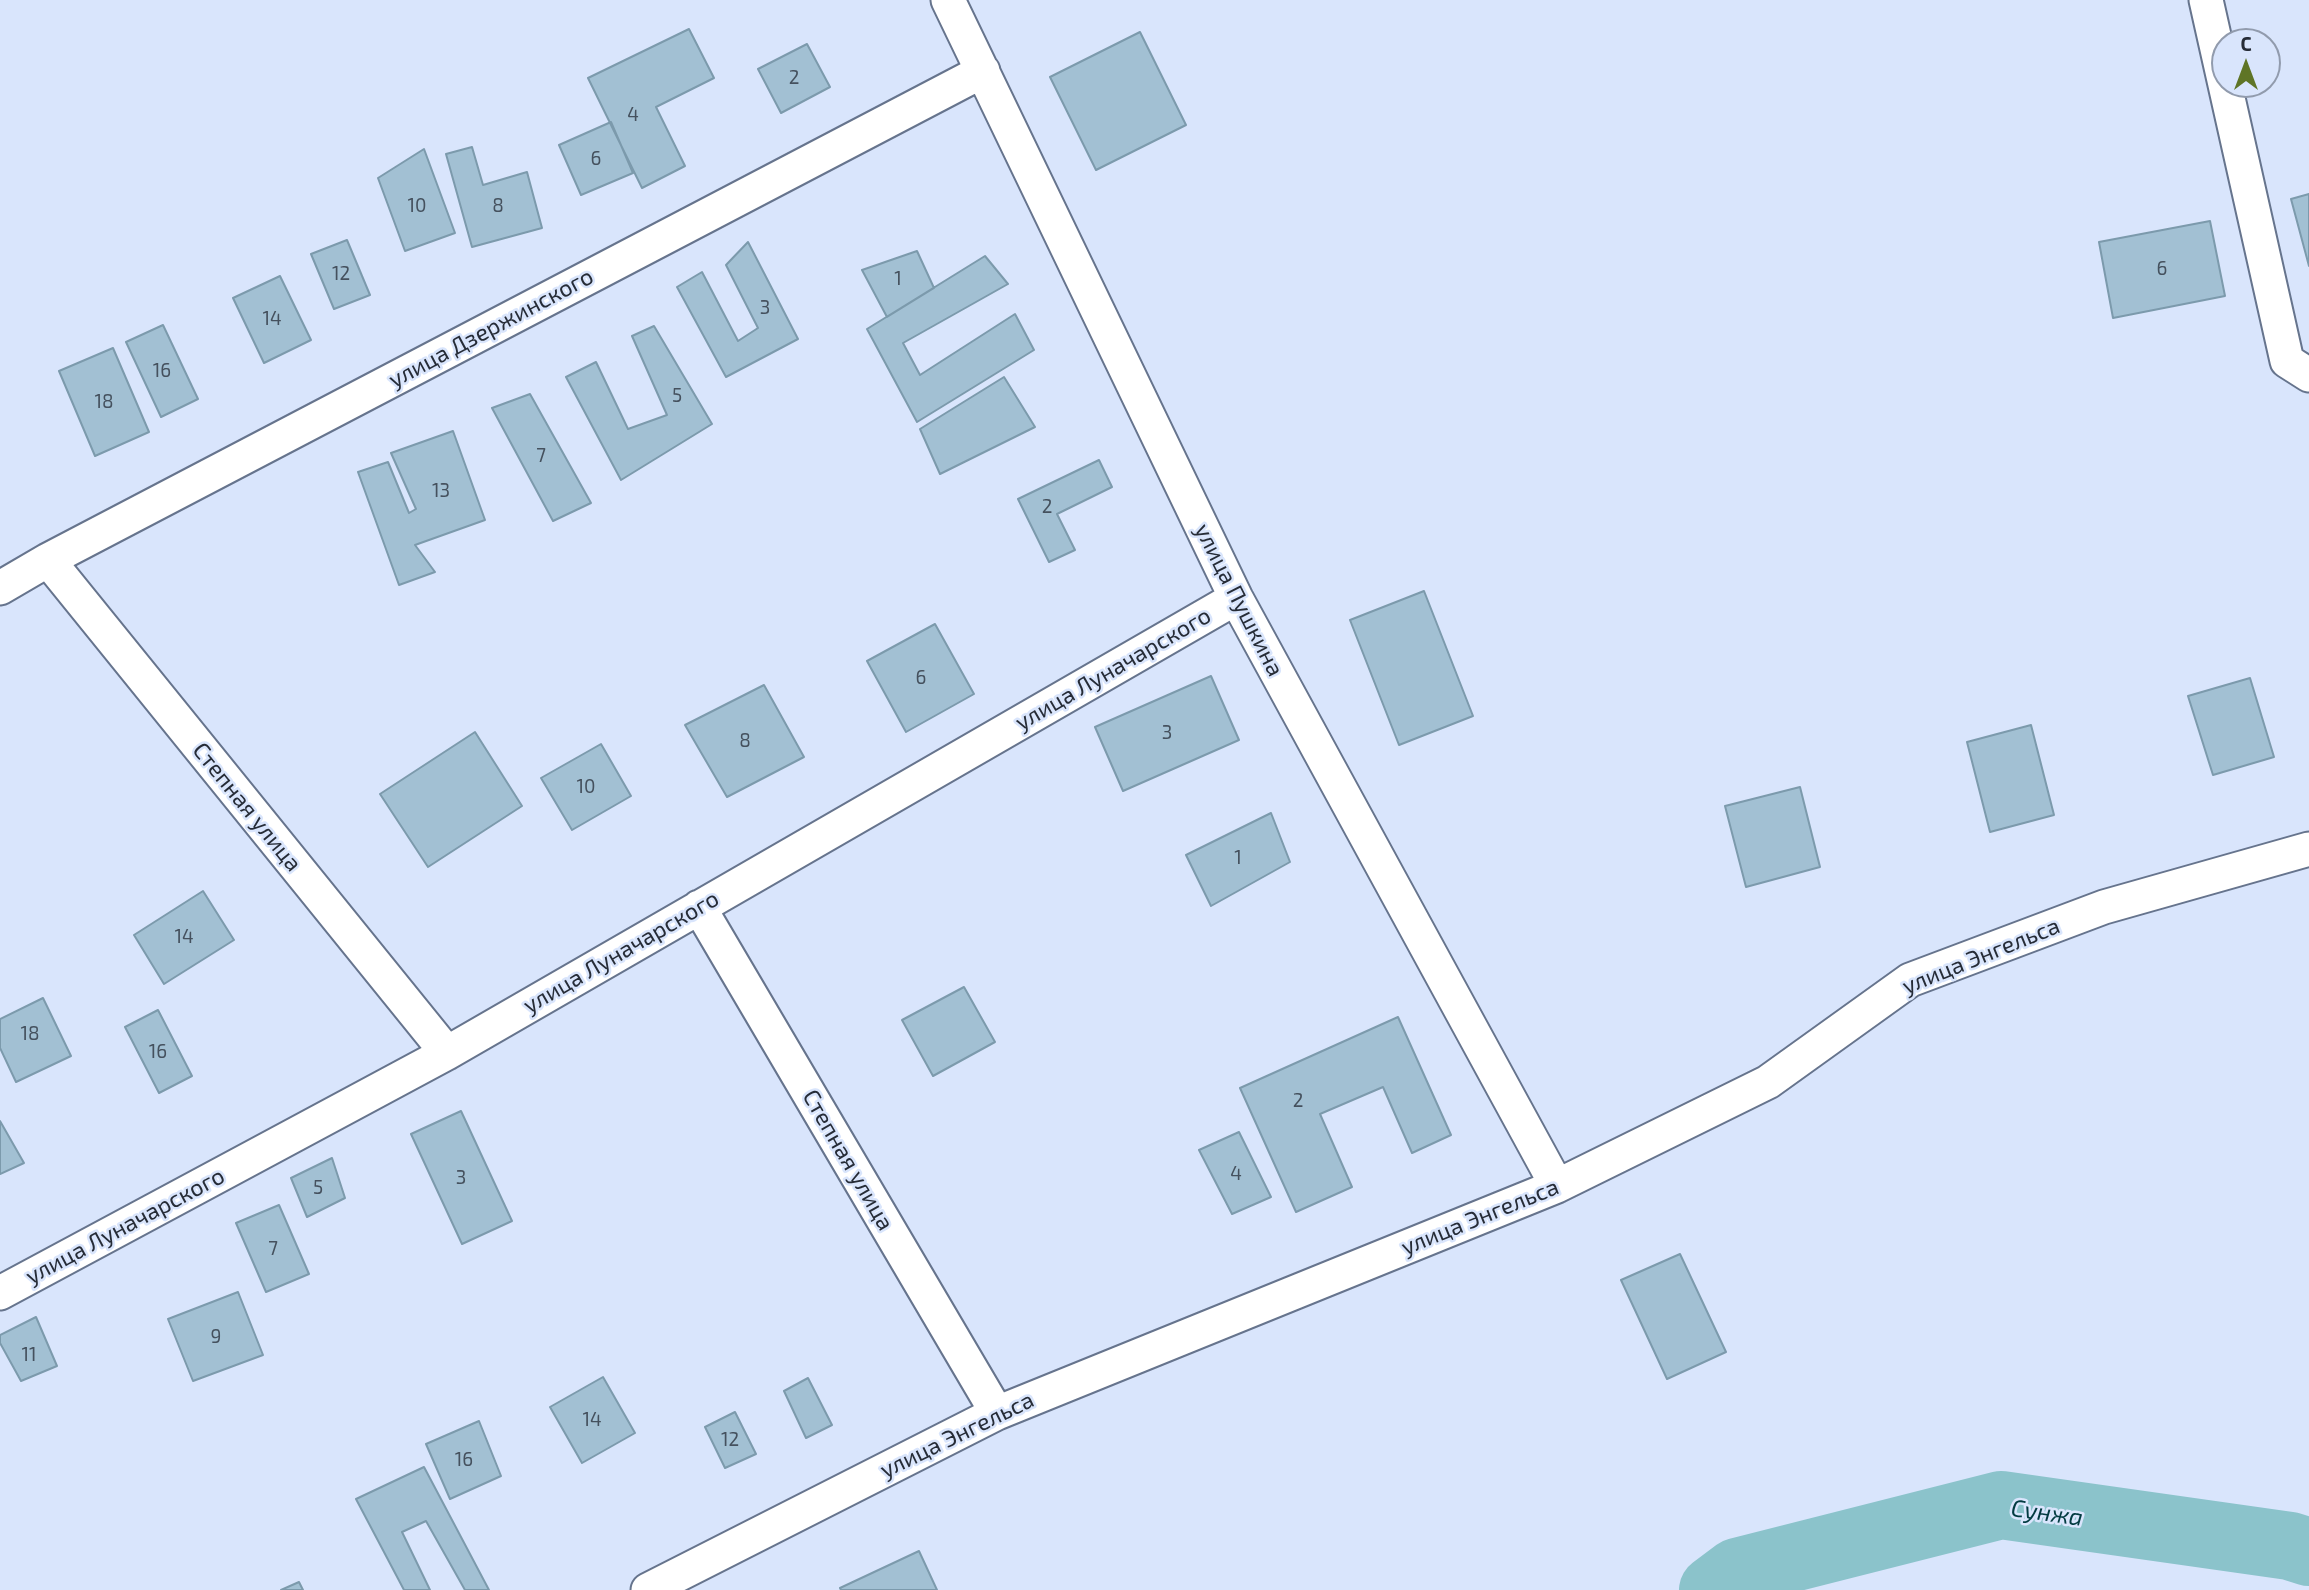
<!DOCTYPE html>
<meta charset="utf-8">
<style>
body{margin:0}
#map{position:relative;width:2309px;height:1590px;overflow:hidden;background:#d9e5fc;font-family:"Exo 2",sans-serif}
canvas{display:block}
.north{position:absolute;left:2211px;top:28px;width:70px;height:70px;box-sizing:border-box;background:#d9e5fc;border:2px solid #919bad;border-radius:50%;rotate:0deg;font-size:19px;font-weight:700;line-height:28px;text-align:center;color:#262c37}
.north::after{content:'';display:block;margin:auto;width:24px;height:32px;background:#5f7526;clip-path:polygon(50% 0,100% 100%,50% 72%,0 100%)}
</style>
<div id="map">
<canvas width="2309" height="1590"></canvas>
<div class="north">С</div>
</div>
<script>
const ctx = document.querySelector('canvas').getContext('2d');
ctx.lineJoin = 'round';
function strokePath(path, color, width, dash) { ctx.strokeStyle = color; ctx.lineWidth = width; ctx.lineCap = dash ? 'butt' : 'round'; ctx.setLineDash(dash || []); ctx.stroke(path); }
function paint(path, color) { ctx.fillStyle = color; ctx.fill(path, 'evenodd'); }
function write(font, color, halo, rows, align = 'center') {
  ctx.font = font + ' "Exo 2",sans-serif'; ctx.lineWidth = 5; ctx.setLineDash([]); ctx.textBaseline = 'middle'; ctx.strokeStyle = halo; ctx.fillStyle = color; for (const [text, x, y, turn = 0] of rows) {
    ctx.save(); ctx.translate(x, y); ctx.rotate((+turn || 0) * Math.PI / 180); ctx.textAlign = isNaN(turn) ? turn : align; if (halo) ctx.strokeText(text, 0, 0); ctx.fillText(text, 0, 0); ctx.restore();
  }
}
strokePath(new Path2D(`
 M1713 1590 1737 1572 2001 1505 2290 1546 2309 1552`), '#8bc3cb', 68);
const building = new Path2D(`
 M689 29 714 78 656 107 685 166 642 188 588 78Z
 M1140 32 1186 125 1096 170 1050 77Z
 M807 44 830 87 781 113 758 69Z
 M611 122 633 173 581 195 559 145Z
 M472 147 483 185 527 172 542 228 472 247 446 154Z
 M424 149 455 233 405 251 378 178Z
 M2309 194V266L2291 199Z
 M2210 221 2225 296 2113 318 2099 242Z
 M347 240 370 295 334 309 311 254Z
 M748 242 798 339 726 377 677 287 702 272 738 341 758 328 726 265Z
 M917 251 934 288 887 317 862 270Z
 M985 256 1008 284 903 343 920 375 1015 314 1034 350 917 422 867 329Z
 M280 276 311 340 264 363 233 298Z
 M163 325 198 399 161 417 126 342Z
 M654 326 712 424 621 480 566 377 596 362 628 429 667 415 632 336Z
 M113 348 149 432 95 456 59 371Z
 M1004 377 1035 427 940 474 920 429Z
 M530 394 591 503 553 521 492 408Z
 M453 431 485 520 415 545 435 572 399 585 358 472 388 462 409 513 416 509 391 453Z
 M1099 460 1112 487 1057 514 1075 550 1049 562 1018 499Z
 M1424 591 1473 716 1399 745 1350 620Z
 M935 624 974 694 906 732 867 661Z
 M1211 676 1239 740 1123 791 1095 727Z
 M2250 678 2274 757 2213 775 2188 696Z
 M764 685 804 757 727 797 685 725Z
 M2031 725 2054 815 1990 832 1967 742Z
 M475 732 522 806 428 867 380 794Z
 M601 744 631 796 572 830 541 778Z
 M1800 787 1820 867 1746 887 1725 806Z
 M1271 813 1290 862 1211 906 1186 855Z
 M203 891 234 940 164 984 134 935Z
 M964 987 995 1042 933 1076 902 1020Z
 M43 998 71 1056 16 1082 0 1048V1019Z
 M158 1010 192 1076 159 1093 125 1027Z
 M1398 1017 1451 1135 1412 1153 1383 1087 1320 1114 1352 1187 1296 1212 1240 1088Z
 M461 1111 512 1221 462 1244 411 1134Z
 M0 1121 24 1163 0 1174Z
 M1239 1132 1271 1197 1232 1214 1199 1150Z
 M332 1158 345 1198 307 1217 291 1178Z
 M279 1205 309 1274 266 1292 236 1223Z
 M1680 1254 1726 1352 1667 1379 1621 1280Z
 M238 1292 263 1355 193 1381 168 1319Z
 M36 1317 57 1366 21 1381 0 1343V1335Z
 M603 1377 635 1433 582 1463 550 1407Z
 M808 1378 832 1425 806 1438 784 1391Z
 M735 1412 756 1454 725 1468 705 1427Z
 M479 1421 501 1476 450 1499 426 1444Z
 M424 1467 489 1590H465L426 1521 402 1532 430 1590H404L356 1499Z
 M919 1551 937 1590H841L840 1588Z
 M299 1582 303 1590H281Z`);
paint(building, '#a2c0d3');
strokePath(building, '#7c9aac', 2);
const street = new Path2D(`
 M948 0 1236 598 1557 1186
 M2206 0 2287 361 2309 375
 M48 560 447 1053
 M0 588 48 560 983 71
 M699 907 997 1413
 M0 1293 447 1053 1236 598
 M648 1590 997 1413 1557 1186 1768 1082 1910 980 2104 907 2309 849`);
strokePath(street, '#66748d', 37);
strokePath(street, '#fff', 33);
write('19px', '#45515e', null, [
 ["2",794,78],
 ["4",633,115],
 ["6",596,159],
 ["10",417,206],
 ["8",498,206],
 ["6",2162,269],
 ["12",341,274],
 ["1",898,279],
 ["3",765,308],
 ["14",272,319],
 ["16",162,371],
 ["5",677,396],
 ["18",104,402],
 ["7",541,456],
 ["13",441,491],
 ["2",1047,507],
 ["6",921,678],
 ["3",1167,733],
 ["8",745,741],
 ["10",586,787],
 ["1",1238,858],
 ["14",184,937],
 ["18",30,1034],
 ["16",158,1052],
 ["2",1298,1101],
 ["4",1236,1174],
 ["3",461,1178],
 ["5",318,1188],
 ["7",273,1249],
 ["9",216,1337],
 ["11",29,1355],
 ["14",592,1420],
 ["12",730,1440],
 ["16",464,1460]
]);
write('23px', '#262c37', '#d9e5fc', [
 ["улица Дзержинского",491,328,-28],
 ["улица Пушкина",1239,600,63],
 ["улица Луначарского",1113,669,-30],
 ["Степная улица",247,807,51],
 ["улица Луначарского",621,952,-30],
 ["улица Энгельса",1981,956,-22],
 ["Степная улица",848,1160,60],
 ["улица Энгельса",1480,1217,-22],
 ["улица Луначарского",125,1226,-28],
 ["улица Энгельса",957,1435,-26]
]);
write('italic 24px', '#023b41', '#d9e5fc', [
 ["Сунжа",2047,1513,8]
]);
</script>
